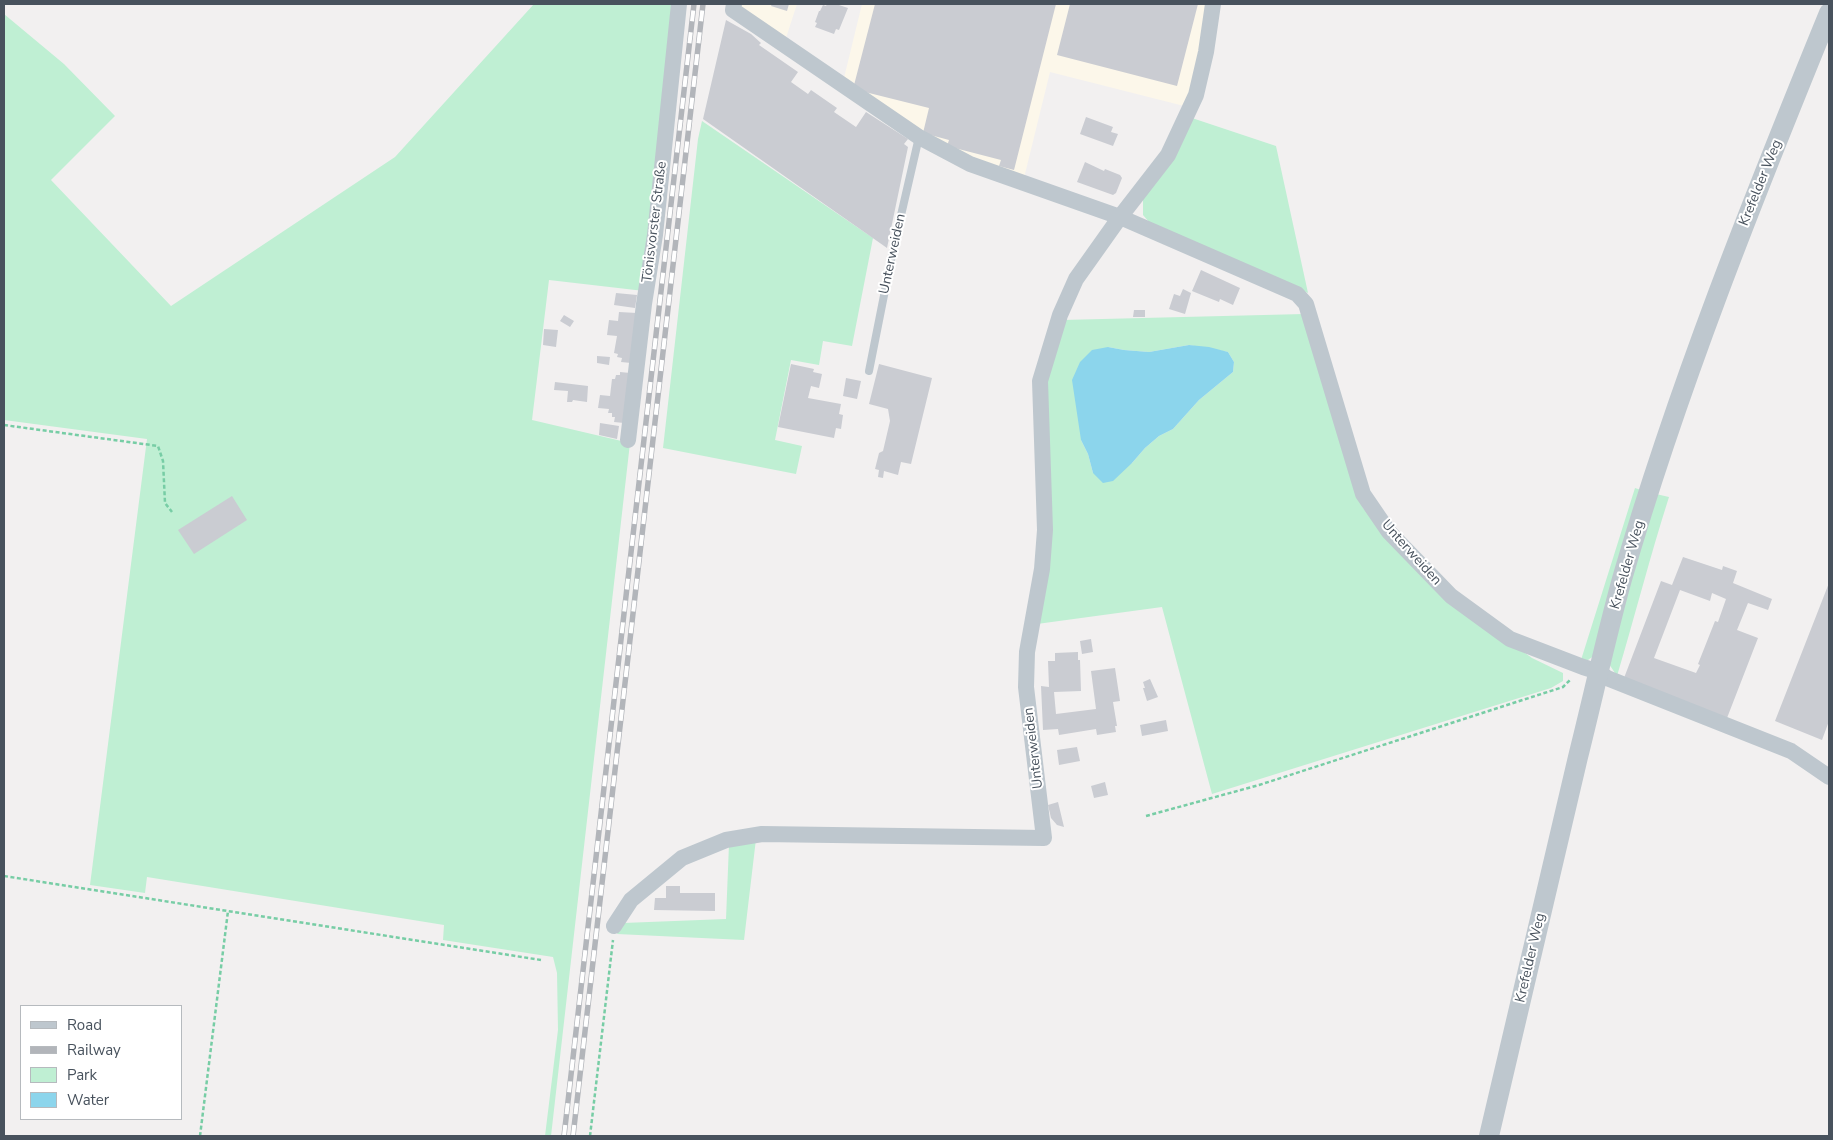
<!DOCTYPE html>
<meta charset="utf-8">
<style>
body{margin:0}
#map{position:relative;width:1833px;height:1140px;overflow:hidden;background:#f2f0f0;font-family:"Nunito Sans",sans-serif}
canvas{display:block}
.frame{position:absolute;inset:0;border:5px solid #48525d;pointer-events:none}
.legend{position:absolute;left:20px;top:1005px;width:162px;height:115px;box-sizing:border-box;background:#fff;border:1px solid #b6babe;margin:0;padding:6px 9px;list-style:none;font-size:15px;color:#48525d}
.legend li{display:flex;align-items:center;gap:10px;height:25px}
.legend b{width:25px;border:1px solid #b6babe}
</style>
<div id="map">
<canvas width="1833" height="1140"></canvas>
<div class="frame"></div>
<ul class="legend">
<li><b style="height:6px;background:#bec7ce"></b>Road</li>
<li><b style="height:6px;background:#b2b5ba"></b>Railway</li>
<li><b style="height:14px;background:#bfefd3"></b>Park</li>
<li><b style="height:14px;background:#8cd5ec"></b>Water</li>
</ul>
</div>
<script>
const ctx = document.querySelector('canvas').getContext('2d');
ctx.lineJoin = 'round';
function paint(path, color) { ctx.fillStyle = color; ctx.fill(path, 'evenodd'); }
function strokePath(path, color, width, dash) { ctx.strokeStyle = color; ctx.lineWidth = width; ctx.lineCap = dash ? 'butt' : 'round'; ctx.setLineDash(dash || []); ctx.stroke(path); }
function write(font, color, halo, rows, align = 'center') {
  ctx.font = font + ' "Nunito Sans",sans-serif'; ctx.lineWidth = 4; ctx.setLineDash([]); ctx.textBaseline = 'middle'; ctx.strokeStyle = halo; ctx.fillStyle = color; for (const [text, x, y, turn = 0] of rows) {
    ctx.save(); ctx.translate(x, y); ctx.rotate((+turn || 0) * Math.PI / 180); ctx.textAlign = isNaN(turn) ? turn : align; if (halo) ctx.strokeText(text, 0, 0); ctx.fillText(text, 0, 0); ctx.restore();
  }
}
paint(new Path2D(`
 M735 4H797L785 41Z
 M862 4H1208L1188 107 1050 72 1024 178 923 136 843 82Z`), '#fcf7ea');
paint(new Path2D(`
 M534 4H675L644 291 549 280 532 420 630 443 551 1136H545L558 1030 557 973 553 957 443 940 444 925 147 877 145 893 90 885 147 439 4 420V14L64 64 115 116 51 180 171 306 395 157Z
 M1192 118 1276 146 1308 293 1149 222 1143 215V199Z
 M702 121 873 238 852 346 823 341 819 365 791 360 775 440 802 446 796 474 663 448 698 139Z
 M1304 314 1363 508 1450 599 1532 658 1563 673V681L1551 688 1212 794 1162 607 1037 624 1042 386 1062 320ZM1189 345 1228 352 1234 362 1233 372 1199 400 1173 429 1159 436 1145 448 1132 463 1093 473 1088 454 1081 440 1108 347 1124 350 1149 352Z
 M1635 488 1641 490 1595 655 1588 660H1581Z
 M1656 494 1669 497C1650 556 1635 616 1617 676L1609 664 1632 574Z
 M756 839 744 940 617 934 623 923 726 919 729 844Z`), '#bfefd3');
paint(new Path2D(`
 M1189 345 1209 347 1228 352 1234 362 1233 372 1199 400 1173 429 1159 436 1145 448 1132 463 1113 481 1103 483 1093 473 1088 454 1081 440 1072 380 1080 362 1092 350 1108 347 1124 350 1149 352Z`), '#8cd5ec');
paint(new Path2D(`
 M772 4H789L787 11 771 6Z
 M827 4H836L848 8 839 30 836 29 834 34 815 27 817 23 815 22 819 11H820L823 5 826 6Z
 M875 4H1056L1014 170 999 166 1001 160 947 146 949 140 923 133 929 108 853 89Z
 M1070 4H1198L1177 86 1057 55Z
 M726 20 751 34 761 43 759 45 798 72 791 82 808 94 811 90 837 108 834 112 856 127 866 112 908 139 904 144 908 147 887 248 703 119Z
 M1086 117 1113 127 1111 132 1118 134 1113 146 1080 134Z
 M1085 162 1104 171 1105 169 1120 175 1122 178 1116 193 1113 195 1077 182Z
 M1201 270 1240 288 1233 305 1220 299 1219 302 1192 291Z
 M1183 289 1191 293 1185 314 1169 309 1174 294 1180 296Z
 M616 293 637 295 635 308 614 305Z
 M1134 310H1145V317H1133Z
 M619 312 637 313 631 363 621 362 622 358 617 357 618 354 614 353 617 336 607 335 609 320 618 321Z
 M564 315 574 321 570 327 560 321Z
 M544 329 558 330 556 347 543 345Z
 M597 356 610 357 609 365 597 363Z
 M791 364 814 369 813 372 822 374 819 388 811 386 808 398 841 404 839 414 843 415 841 429 836 428 834 438 778 427Z
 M879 364 932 378 911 464 901 462 898 475 884 471 883 478 878 477 879 470 875 469 879 453 883 451 890 421 888 409 869 404Z
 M620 372 630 373 624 423 614 422 615 417H612V413H608L609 409 598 408 600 395 610 396 612 379H615L616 375H620Z
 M846 378 861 381 857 399 843 396Z
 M555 382 588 386 587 402 573 400 572 402H567L568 391 554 390Z
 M600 423 619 426 617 439 599 435Z
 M232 496 247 520 194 554 178 530Z
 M1683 557 1722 570 1723 566 1737 571 1733 583 1772 599 1768 610 1748 603 1737 630 1758 638 1727 718 1624 678 1661 581 1672 585ZM1680 590 1710 601 1712 593 1726 599 1718 622 1715 621 1698 664 1700 665 1696 673 1654 658Z
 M1829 583V721L1822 740 1775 721Z
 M1091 639 1093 652 1082 654 1080 641Z
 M1078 652V660H1080L1081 691 1054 692 1056 714 1096 709 1091 671 1115 668 1120 701 1113 702 1117 726H1115L1116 732 1097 735 1096 729 1059 735 1058 729 1043 730 1041 686 1049 687 1048 661H1055V653Z
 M1150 679 1158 697 1147 701 1143 688H1145L1143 682Z
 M1166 720 1168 731 1142 736 1140 725Z
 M1077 747 1080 761 1059 765 1057 750Z
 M1105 782 1108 795 1094 798 1091 786Z
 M1058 802 1064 827 1057 825 1051 818 1048 805Z
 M666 886H680V893H715V911L654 910 655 898H666Z`), '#caccd2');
strokePath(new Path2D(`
 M4 425 158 446 163 461 165 503 172 512
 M1146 816 1259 785 1563 687 1571 679
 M4 876 541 960
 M200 1136 228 911
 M590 1136 613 940`), '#77cda5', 2.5, [4, 2.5]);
strokePath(new Path2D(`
 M869 371 893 250 919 137`), '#bec7ce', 8);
strokePath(new Path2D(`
 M734 4 733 10 919 137 970 164 1120 217 1297 294 1306 304 1363 494 1389 532 1451 596 1510 639 1583 667 1599 672 1607 678 1791 751 1829 777
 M628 440 644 304 655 235 679 4
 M614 926 631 900 682 858 726 840 762 834 1044 838 1026 687 1027 652 1042 569 1045 530 1040 381 1060 315 1076 279 1120 217 1168 155 1196 95 1206 52 1213 4`), '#bec7ce', 16);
strokePath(new Path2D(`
 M1489 1136C1519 1010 1548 883 1578 757 1593 697 1606 637 1622 579 1678 386 1753 199 1829 13`), '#bec7ce', 20);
const rail = new Path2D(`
 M564 1136 694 4
 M573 1136 703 4`);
strokePath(rail, '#b2b5ba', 5.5);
strokePath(rail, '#fff', 4, [11]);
write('14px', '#48525d', '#fff', [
 ["Krefelder Weg",1761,183,-68],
 ["Tönisvorster Straße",655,222,-83],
 ["Unterweiden",893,254,-78],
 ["Unterweiden",1411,553,48],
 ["Krefelder Weg",1628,565,-74],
 ["Unterweiden",1034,748,-97],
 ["Krefelder Weg",1531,958,-77]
]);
</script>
